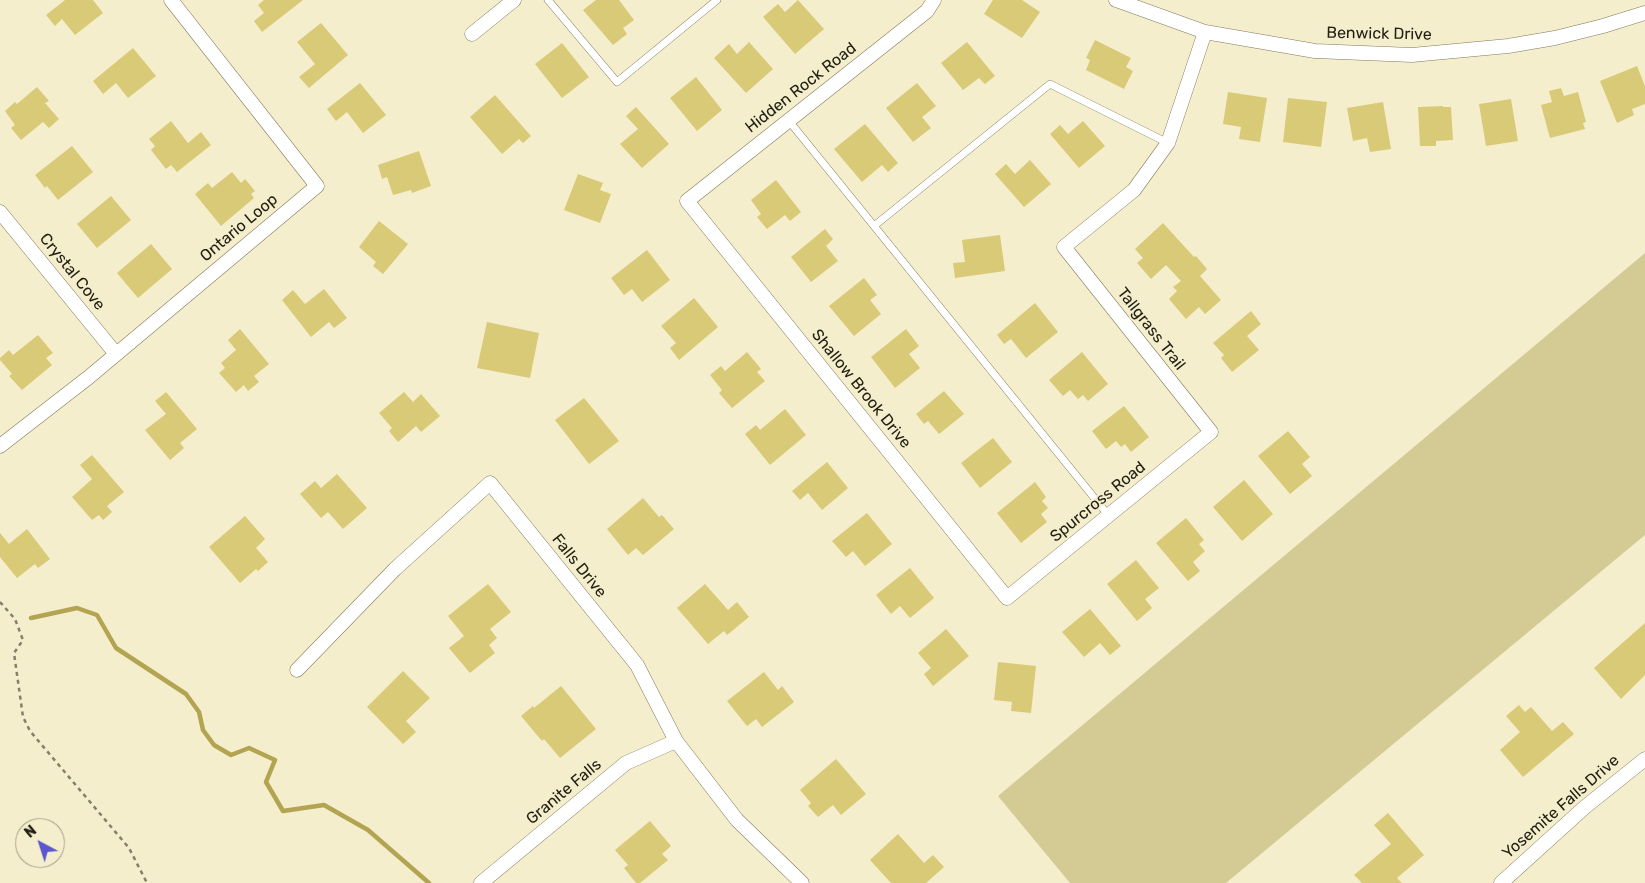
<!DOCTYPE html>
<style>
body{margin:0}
#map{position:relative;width:1645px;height:883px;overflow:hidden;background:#f4eecd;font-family:Rubik,sans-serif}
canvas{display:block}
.north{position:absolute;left:15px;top:818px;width:50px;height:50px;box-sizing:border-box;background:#f4eecd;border:1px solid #a09c83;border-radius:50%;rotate:320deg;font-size:14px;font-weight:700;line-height:20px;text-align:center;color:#222013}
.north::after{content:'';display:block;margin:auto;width:18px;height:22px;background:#5956ce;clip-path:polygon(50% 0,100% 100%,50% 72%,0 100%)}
</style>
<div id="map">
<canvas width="1645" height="883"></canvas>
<div class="north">N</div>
</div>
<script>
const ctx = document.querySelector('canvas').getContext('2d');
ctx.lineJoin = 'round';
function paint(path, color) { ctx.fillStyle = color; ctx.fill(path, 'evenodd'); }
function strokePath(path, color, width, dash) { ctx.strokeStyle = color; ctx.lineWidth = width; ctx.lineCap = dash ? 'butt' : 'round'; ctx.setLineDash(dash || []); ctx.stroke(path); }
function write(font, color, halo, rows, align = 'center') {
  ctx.font = font + ' Rubik,sans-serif'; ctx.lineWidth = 4; ctx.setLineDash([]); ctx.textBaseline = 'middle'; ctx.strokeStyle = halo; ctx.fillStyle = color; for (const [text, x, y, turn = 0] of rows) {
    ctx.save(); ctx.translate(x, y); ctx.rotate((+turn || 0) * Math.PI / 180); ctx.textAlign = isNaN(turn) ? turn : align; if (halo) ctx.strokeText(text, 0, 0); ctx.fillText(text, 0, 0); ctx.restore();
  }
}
paint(new Path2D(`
 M1645 253V535L1226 883H1070L998 796Z`), '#d4cb94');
strokePath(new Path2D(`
 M31 618 77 608 97 615 116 648 186 694 199 712 203 730 214 745 231 755 249 748 275 760 266 782 283 811 324 805 368 830 429 883`), '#b3a451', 4.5);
paint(new Path2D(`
 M65 0H93L103 13 75 35 62 19 55 26 46 15Z
 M264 0H303L262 32 254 21 264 13 258 5Z
 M596 0H619L634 20 623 28 627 34 613 45 583 10Z
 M798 0 824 29 795 54 763 17 778 4 785 12Z
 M993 0H1022L1040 12 1022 38 984 14Z
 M321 23 348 55 309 88 299 77 315 64 297 42Z
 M1095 40 1131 58 1126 67 1133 71 1124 89 1086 70 1090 60 1086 58Z
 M749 42 773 69 746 93 714 58 729 44 737 54Z
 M967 42 995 76 985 84 979 78 963 90 941 63Z
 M562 43 589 77 562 98 535 64Z
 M133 48 156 76 128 98 116 83 103 94 93 81Z
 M1637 66 1645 86V104L1632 109 1634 115 1617 123 1600 81Z
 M696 77 722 110 697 131 670 98Z
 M360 83 386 115 363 133 347 112 336 121 327 109Z
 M917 83 936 106 922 117 931 128 913 142 886 108Z
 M37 87 49 101 45 103 59 119 49 128 43 122 21 140 11 128 15 125 5 111 15 102 17 104Z
 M1561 88 1564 96 1578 92 1586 122 1583 123 1585 129 1550 138 1541 105 1552 102 1549 91Z
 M1228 92 1267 98 1260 142 1239 139 1241 127 1223 124Z
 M495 95 531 136 523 143 519 139 502 154 470 117Z
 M1288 98 1327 102 1321 147 1283 142Z
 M1511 99 1518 141 1486 146 1479 104Z
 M1383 102 1391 149 1370 152 1367 138 1353 141 1347 108Z
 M1443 106V107H1451L1453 140 1436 141V146H1420L1418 107Z
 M636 107 669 144 642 168 620 144 638 129 626 116Z
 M171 121 188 143 201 132 211 145 177 172 171 165 166 169 151 150 155 146 149 139Z
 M1083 121 1105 146 1079 168 1050 134 1060 125 1068 134Z
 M865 124 898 163 888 172 882 165 862 182 834 149Z
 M72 146 93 172 58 200 47 186 45 188 35 175Z
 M419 151 431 186 412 193 411 190 393 195 387 177 382 179 378 165Z
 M1030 160 1051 184 1024 207 995 174 1006 164 1015 174Z
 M232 172 241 183 245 179 255 191 251 194 254 198 221 226 195 194 208 183 212 188Z
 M578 174 603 183 600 190 611 194 600 223 564 210Z
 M776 180 801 212 790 221 785 215 767 229 757 217 761 214 751 200Z
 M111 196 131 220 97 248 77 224Z
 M379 221 408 244 383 274 373 266 376 262 359 247Z
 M1163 223 1194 257 1196 256 1207 269 1200 276 1221 300 1205 314 1199 307 1186 319 1169 299 1177 291 1173 287 1181 281 1166 265 1151 279 1137 263 1143 258 1135 249Z
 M825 229 833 239 826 246 838 261 811 282 791 257Z
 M1000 235 1005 271 955 278 953 263 965 262 962 240Z
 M151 244 172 269 138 298 117 273Z
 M647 250 670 280 642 302 632 289 624 295 611 278Z
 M864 278 877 295 870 300 881 314 854 336 829 306Z
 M324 289 347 318 334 328 329 322 311 337 282 300 293 290 305 304Z
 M694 298 718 327 679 360 670 348 676 343 661 326Z
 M1035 303 1058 332 1026 358 1011 339 1004 344 997 335Z
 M1251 311 1261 324 1247 336 1259 350 1232 372 1221 358 1224 355 1213 343Z
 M487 322 539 333 530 378 477 368Z
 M240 329 269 364 254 376 259 382 248 391 244 385 236 392 219 373 225 368 221 363 236 350 228 340Z
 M906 329 919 346 909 354 920 368 895 388 871 357Z
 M38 335 53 353 46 358 52 365 22 390 9 376 12 374 0 360V358L9 350 13 355Z
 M747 352 761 369 757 372 765 381 732 408 719 393 722 390 710 375 721 366 725 371Z
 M1082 352 1108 384 1088 401 1083 395 1078 399 1070 390 1063 396 1049 380Z
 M944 391 964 414 939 434 928 421 924 424 916 414Z
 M166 392 197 429 180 443 184 448 170 460 145 430 166 414 155 401Z
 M404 392 413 402 421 394 440 416 421 432 416 426 398 442 389 431 392 428 379 413Z
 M584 398 619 441 589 464 555 420Z
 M1124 406 1149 437 1131 452 1125 444 1121 447 1116 441 1106 449 1092 431Z
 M785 409 806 435 770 465 745 434 756 425 760 430Z
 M1288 431 1310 457 1302 464 1312 476 1290 494 1258 456Z
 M993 438 1012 462 980 488 961 463Z
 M92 455 124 492 107 506 112 512 103 520 99 515 92 520 72 497 92 479 80 465Z
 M827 462 848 488 822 510 808 493 800 500 792 491Z
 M337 474 367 508 343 529 328 512 321 518 300 494 315 481 321 488Z
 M1244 480 1273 514 1242 541 1213 507Z
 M1035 482 1046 497 1042 501 1048 508 1041 514 1047 522 1021 543 997 513Z
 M643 498 659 517 662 515 674 529 643 555 636 548 628 555 607 529Z
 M867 513 892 544 865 566 853 551 846 557 832 541Z
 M245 516 265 539 256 548 268 562 258 571 256 569 240 583 209 547Z
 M1186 518 1204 540 1199 544 1205 551 1193 562 1200 571 1188 581 1156 543Z
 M27 529 50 559 38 568 35 564 17 578 0 557V533L9 544Z
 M1136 560 1159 588 1145 599 1152 608 1137 621 1107 584Z
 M910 568 934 598 910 618 900 606 891 614 876 595Z
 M488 584 511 612 490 629 497 638 489 645 495 653 470 673 449 648 464 636 448 616Z
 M705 584 728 610 737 602 749 617 727 635 724 631 708 644 677 608Z
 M1090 609 1121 646 1110 655 1100 643 1084 657 1062 632Z
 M1645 623V675L1621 699 1594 668Z
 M946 629 969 656 933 686 924 674 931 668 918 653Z
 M998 662 1036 666 1031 713 1011 711 1012 702 994 700Z
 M403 671 430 698 406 721 416 732 403 744 367 707Z
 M764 672 778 690 782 686 794 702 762 727 756 719 747 726 727 701Z
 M561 686 596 729 560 758 544 739 542 741 521 716 533 706 534 708Z
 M1519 705 1525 712 1531 707 1552 731 1563 722 1574 734 1523 777 1500 750 1520 732 1506 716Z
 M836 759 866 794 841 815 833 805 818 817 808 806 811 803 800 790Z
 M1388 813 1424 855 1397 878 1402 883H1362L1354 875 1391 844 1374 825Z
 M650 821 671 846 662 854 668 860 640 883H636L624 868 628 865 615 850Z
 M898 834 924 863 933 855 944 867 926 883H891L870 860Z`), '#d9ca77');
const lane = new Path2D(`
 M548 0 617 82 717 0
 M789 121 1109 516
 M874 226 1050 84 1168 143`);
const street = new Path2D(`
 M934 0 927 11 687 201 1007 598 1211 432 1064 247 1134 190 1168 143 1205 32
 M1116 0 1205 32 1315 51 1412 55 1508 46 1555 38 1603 26 1645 13
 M472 34 514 0
 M0 212 116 354
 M0 446 89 377 317 186 171 0
 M297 670 395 569 490 483 637 665 676 741 737 820 802 883
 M481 883 626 763 676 741
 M1501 883 1585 807 1645 759`);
strokePath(lane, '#7f7a5c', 8);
strokePath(street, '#7f7a5c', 15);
strokePath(new Path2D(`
 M0 602 15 619 23 640 14 653 23 717 30 731 129 848 147 883`), '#84816a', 2.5, [4, 4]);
strokePath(lane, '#fff', 7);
strokePath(street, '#fff', 14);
write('16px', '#222013', '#f4eecd', [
 ["Benwick Drive",1379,34,1],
 ["Hidden Rock Road",801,88,-38],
 ["Ontario Loop",239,228,-40],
 ["Crystal Cove",72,272,51],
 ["Tallgrass Trail",1151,329,52],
 ["Shallow Brook Drive",861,389,51],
 ["Spurcross Road",1098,502,-39],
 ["Falls Drive",579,566,51],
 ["Granite Falls",564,792,-40],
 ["Yosemite Falls Drive",1561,807,-41]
]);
</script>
